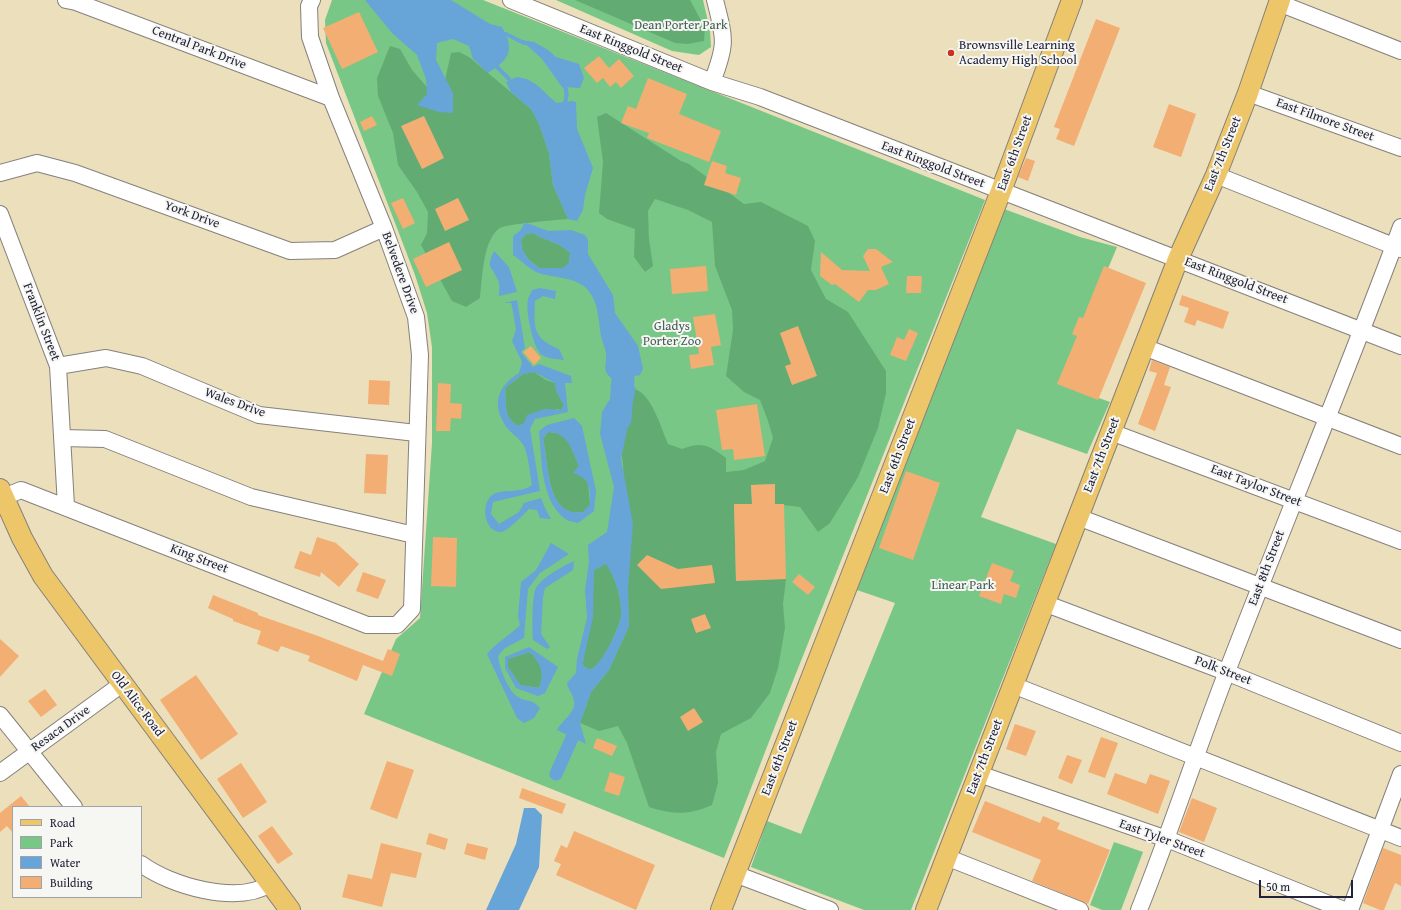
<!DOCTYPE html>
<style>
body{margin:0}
#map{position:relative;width:1401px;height:910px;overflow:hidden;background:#ebdfbc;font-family:"Gentium Book Plus",serif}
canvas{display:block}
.legend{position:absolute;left:12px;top:806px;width:130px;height:92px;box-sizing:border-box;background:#f6f6f2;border:1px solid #a1a1a9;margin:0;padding:5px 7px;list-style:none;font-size:12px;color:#22223b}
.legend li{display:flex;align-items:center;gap:8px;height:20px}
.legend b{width:20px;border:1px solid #a1a1a9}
.scale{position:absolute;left:1259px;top:880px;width:94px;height:18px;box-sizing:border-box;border:2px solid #22223b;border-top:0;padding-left:5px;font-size:12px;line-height:14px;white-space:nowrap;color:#22223b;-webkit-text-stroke:3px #f6f6f2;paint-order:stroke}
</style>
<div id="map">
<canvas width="1401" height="910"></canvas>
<ul class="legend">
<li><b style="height:5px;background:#ecc669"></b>Road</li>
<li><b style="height:11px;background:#79c786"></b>Park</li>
<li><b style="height:11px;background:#67a4d8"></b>Water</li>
<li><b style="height:11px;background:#f2ae73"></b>Building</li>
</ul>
<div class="scale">50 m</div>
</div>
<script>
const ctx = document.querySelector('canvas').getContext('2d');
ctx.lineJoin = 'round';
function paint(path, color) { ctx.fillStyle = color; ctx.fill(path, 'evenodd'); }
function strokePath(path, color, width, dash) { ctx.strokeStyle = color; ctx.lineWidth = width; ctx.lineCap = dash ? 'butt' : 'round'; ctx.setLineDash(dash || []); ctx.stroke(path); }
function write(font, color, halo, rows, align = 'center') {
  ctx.font = font + ' "Gentium Book Plus",serif'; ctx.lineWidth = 4; ctx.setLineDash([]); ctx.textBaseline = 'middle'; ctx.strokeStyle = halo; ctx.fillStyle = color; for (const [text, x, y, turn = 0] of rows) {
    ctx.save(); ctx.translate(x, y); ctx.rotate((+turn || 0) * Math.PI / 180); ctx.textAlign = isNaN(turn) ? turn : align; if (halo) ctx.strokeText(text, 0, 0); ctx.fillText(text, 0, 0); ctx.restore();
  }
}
paint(new Path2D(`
 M332 0H483L985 200 777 721 724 858 364 714 396 639 420 618 432 443V347L427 313 415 275 326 43 325 20Z
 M556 0H703L710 30 711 47 699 55 672 51Z
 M1004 209 1080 237 1117 247 1060 384 1110 402 1087 454 1017 429 981 517 1056 544 911 910H864L751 867 767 821 801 834 895 603 854 589Z
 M1114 842 1143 852 1121 910H1102L1090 905Z`), '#79c786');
paint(new Path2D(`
 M575 0H690L705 28 704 41 687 44 675 43Z
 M390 46 400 49 412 70 440 102 451 53 459 52 469 57 531 109 539 124 549 153 553 185 568 219C556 220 507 224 500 228 483 238 482 280 480 298L466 307 452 301 421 245 427 233 428 212 417 192 398 165 393 133 378 96 377 78Z
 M606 113 681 161 689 164 744 204 761 202 808 226 815 241 811 270 826 299 848 312 886 371V393L878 428 858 477 830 523 818 532 800 507 775 504 774 484 751 485 752 504H734L736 580 786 579 783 604 785 628 778 668 770 693 751 718 721 734 716 752 718 783 712 805C690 815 673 815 649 807L627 743 618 726 599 731 580 723 591 692 609 670 629 626 623 464 619 435 609 411 616 392C621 391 629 387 634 389 651 392 662 430 668 444L682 449C702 441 709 445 726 458V472L744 470 765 461 773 438 768 421 760 400 744 392 726 376 733 330 732 310 715 266 712 222 688 210 655 199 648 211 649 239 653 266 645 272 634 257 635 229 607 219 599 213 603 162 597 117Z
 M533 233C548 242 557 241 570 253L569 263 563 268H539L528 259 522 249 521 240 526 234Z
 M534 372 546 380 555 383 557 393 564 405 561 410 557 409 518 426C502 416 507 404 505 388L523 374Z
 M548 432 559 433 568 440 583 476 588 482 590 505 583 512C546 518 549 464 543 439Z
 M606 563C616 579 622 598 621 616 620 626 602 666 591 669 588 670 585 667 583 665V662L593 578 594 570Z
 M530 652C542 665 545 671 539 688L520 685 508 667V659Z`), '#62ac73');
paint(new Path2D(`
 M365 0H451L490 24 502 27C516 51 508 60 488 73L473 59 469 46 453 39 437 43 436 60 453 93V113L439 112 417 105 427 94 426 79 417 55 392 33Z
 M521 40 534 42 548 50 556 57 579 64 584 78 580 88 562 87 542 59Z
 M517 77C538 80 542 92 557 103L572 101 576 102 577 129 593 168 585 195 583 210 577 221 568 219 553 185 549 153 539 124 531 109 511 92 506 82Z
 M527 223 548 231 571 230 585 235 588 240V254L613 295 615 313 638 346 643 369 640 375 613 380C601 369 607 368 606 353 605 347 602 342 601 336 598 319 599 300 585 287 571 276 551 278 536 272 528 268 521 260 513 255V236L520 231 524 224ZM533 233C548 242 557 241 570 253L569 263 563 268H539L528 259 522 249 521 240 526 234Z
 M494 251 509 267 517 292 499 296C499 291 500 284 498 280 491 265 486 268 494 251Z
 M540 288 556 291 555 299 543 296 535 301C534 327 532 338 559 349L564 360C557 359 548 359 542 355 533 349 525 309 528 299 529 296 531 293 532 290Z
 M517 300 525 348 521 352 533 367 539 364 571 376 572 383H565L568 412 535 419 530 429 540 491 493 502 491 514 499 524 519 512 524 503 541 498 546 510 551 519 540 518 537 510 529 509C524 514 507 532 501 532 484 532 481 505 491 496 501 487 518 495 532 485 530 474 528 450 522 443 517 436 509 432 505 425 491 402 499 385 519 373L522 362 512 341 516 330 512 306 511 303H504ZM534 372 555 383 557 393 564 405 561 410 545 409 527 415 524 423 518 426C502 416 507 404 505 388L523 374Z
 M636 387 621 459 633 524 628 588 629 626 609 670 591 692 580 723 586 744 557 730C562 720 576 713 574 701 573 694 568 690 567 683L576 673 577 659 587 618 585 590 589 562 588 545 607 532 614 487 600 434 602 412 608 402 621 388ZM606 564C616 579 622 598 621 616 620 627 602 665 591 669 588 670 585 667 583 665V662L593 617 594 570Z
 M574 418 582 426 596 491 594 511 578 523C574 522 567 521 564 518 540 498 542 459 539 431L547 425ZM548 432C569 433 571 449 579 466L573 473C591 479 590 488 590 504L583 512C546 518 549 464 543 439Z
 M551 543 569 554 540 573 528 589 524 638 505 648 498 656C499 667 508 691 518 697 527 703 530 697 540 708L534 718 524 723 517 718 487 654C497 642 509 636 520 625L518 616 521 582 536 570Z
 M574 561 573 570 545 588 543 597 541 634 550 647 547 649 533 640C532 629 532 600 535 590 539 579 563 566 574 561Z
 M529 647 558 667 545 693 538 696 516 688 505 668V657ZM530 652C541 664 545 673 539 688L520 685 508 667V659Z
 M524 808H535L542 815 539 867 519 910H486L516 844Z`), '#67a4d8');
strokePath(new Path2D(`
 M501 34H506L524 43
 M497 67 509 79
 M563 106C567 100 568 91 564 85`), '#67a4d8', 4);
strokePath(new Path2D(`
 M556 774 572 738`), '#67a4d8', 13);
strokePath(new Path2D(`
 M619 349 623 379 620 419`), '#67a4d8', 23);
paint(new Path2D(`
 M359 12 378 52 342 69 323 28Z
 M1096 19 1120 28 1074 146 1056 139 1060 129 1054 127Z
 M599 56 609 68 619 59 634 76 621 88 616 82 610 87 603 78 597 83 584 68Z
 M648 78 687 94 679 114 721 131 709 162 647 138 649 133 621 123 628 106 636 109Z
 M1169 104 1196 114 1181 157 1153 147Z
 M372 116 377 125 364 131 360 122Z
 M424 116 444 158 422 169 401 126Z
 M1026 158 1035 161 1028 181 1018 177Z
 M712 161 727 166 725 173 741 178 736 195 704 185Z
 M403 198 415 223 403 229 391 203Z
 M458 198 469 220 445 231 435 209Z
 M449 242 462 270 426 287 413 259Z
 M868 249H876L893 262 881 267 889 284 876 290H868L859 302 835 284 832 285 820 276 821 252 842 270 870 271 863 256Z
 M706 266 708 291 672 294 670 269Z
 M1104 266 1146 283 1098 400 1057 384 1077 336 1072 334 1079 317 1083 318Z
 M907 276H922L921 293H906Z
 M1182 295 1229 312 1223 329 1197 320 1195 326 1184 322 1189 308 1179 305Z
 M715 314 721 345 711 347 714 365 691 369 689 355 699 354 693 317Z
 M798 326 817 376 792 385 785 366 791 364 780 333Z
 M909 329 918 333 906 361 890 355 897 337 904 340Z
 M531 346 541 358 534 365 523 352Z
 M1152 360 1170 367 1164 385 1171 387 1155 431 1138 424 1157 373 1149 371Z
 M369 380 390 381 389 405 368 404Z
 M438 383 451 384 450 403 462 404 461 419 451 418 450 431H436Z
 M757 404 765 456 734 460 733 449 722 450 716 410Z
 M366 454 388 455 386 494 364 493Z
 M906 471 940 483 913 560 879 548Z
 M775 484V504H784L786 579 736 581 734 504H752L751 485Z
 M317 537 336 543 359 564 339 587 321 572 320 577 294 568 300 551 311 555Z
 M433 537 457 538 456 587 431 586Z
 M647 555 678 569 712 565 715 583 661 589 637 565Z
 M992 563 1014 571 1010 581 1020 585 1016 598 1004 594 1001 604 979 596Z
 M363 572 386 580 378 599 356 591Z
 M799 574 815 587 808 595 792 582Z
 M213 595 258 613V615L318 636 383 661 388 649 400 654 392 676 363 665 357 681 308 661 310 656 281 646 278 652 257 644 261 631 233 621V619L208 608Z
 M705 614 711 628 696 633 691 619Z
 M0 639 19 656 0 677Z
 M196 675 238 734 201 760 160 700Z
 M45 689 57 705 41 717 28 701Z
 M694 708 703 722 688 731 680 717Z
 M1015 724 1036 731 1026 756 1006 749Z
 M1101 737 1118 743 1105 778 1088 772Z
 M597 738 617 746 612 756 593 748Z
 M1067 755 1082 760 1072 784 1058 778Z
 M387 761 414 770 397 819 370 809Z
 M241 763 267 802 243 818 217 779Z
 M610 772 625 777 619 796 604 791Z
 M1115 773 1146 784 1150 774 1170 781 1158 814 1107 794Z
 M522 788 566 804 562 814 519 798Z
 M21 796 30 807H13V833L7 826 0 832V813Z
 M1192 798 1217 808 1204 842 1179 832Z
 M985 801 1040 823 1043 816 1060 823 1057 829 1110 850 1088 904 1032 881 1041 860 972 832Z
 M272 826 293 854 278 864 258 836Z
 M574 831 655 865 636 910 556 875 561 864 554 861 561 845 567 848Z
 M429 833 448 839 445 850 426 844Z
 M381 843 422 853 416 878 391 873 382 907 342 897 348 874 372 879Z
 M467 843 488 848 485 860 464 854Z
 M1383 848 1401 855V886L1395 883 1384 910H1380L1363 903Z`), '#f2ae73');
const minor = new Path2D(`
 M66 0 76 2 331 98
 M511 0 712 82 760 97 1401 346
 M1279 3 1401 51
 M712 82C727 44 725 39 715 0
 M1248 93 1401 148
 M0 173 37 163 75 173 290 251 335 250 384 228
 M1216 175 1401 249
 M0 214 58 366 66 506
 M1144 347 1401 446
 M58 366 106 358 142 366 259 415 416 433
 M1111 432 1401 541
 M62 438 105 439 251 497 414 535
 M4 497 21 490 367 625H397L412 609 420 355 416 317 384 228 331 98 310 37 309 6 312 0
 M1078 517 1401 640
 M1044 603 1226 672 1401 743
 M1023 689 1401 838
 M0 715 74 807
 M0 773 122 684
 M979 774 1167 839 1344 910
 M946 857 1080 910
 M141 864C171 886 237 905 270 884
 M735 874 830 910
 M1139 910C1171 830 1197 749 1228 669 1285 521 1346 375 1401 227
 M1350 910 1401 774`);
const major = new Path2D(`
 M0 489 22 538 43 576 290 910
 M721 910 1001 191 1072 0
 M926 910 1178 259 1216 175 1248 93 1280 0`);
strokePath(minor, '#86807c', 18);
strokePath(major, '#86807c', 22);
strokePath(minor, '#fff', 16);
strokePath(major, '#ecc669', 20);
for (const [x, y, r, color] of [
 [951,53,4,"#c8321e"]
]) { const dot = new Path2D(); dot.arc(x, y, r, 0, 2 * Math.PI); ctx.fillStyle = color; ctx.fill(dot); strokePath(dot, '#f6f6f2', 1.5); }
write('13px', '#405c55', '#f6f6f2', [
 ["Dean Porter Park",681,26],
 ["Gladys",672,327],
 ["Porter Zoo",672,342],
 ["Linear Park",963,586]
]);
write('13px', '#22223b', '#f6f6f2', [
 ["Brownsville Learning",959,46],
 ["Academy High School",959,61]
], 'left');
write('13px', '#22223b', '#f6f6f2', [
 ["Central Park Drive",199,48,21],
 ["East Ringgold Street",631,49,22],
 ["East Filmore Street",1325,120,20],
 ["East 6th Street",1015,153,-70],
 ["East 7th Street",1223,154,-68],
 ["East Ringgold Street",933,165,21],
 ["York Drive",192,215,20],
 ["Belvedere Drive",400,273,70],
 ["East Ringgold Street",1236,281,21],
 ["Franklin Street",41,322,69],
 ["Wales Drive",235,403,20],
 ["East 7th Street",1102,455,-69],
 ["East 6th Street",898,456,-69],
 ["East Taylor Street",1256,486,21],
 ["King Street",199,559,21],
 ["East 8th Street",1267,568,-69],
 ["Polk Street",1223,671,21],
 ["Old Alice Road",137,704,53],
 ["Resaca Drive",61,729,-36],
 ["East 7th Street",985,757,-69],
 ["East 6th Street",780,758,-69],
 ["East Tyler Street",1162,839,20]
]);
</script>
